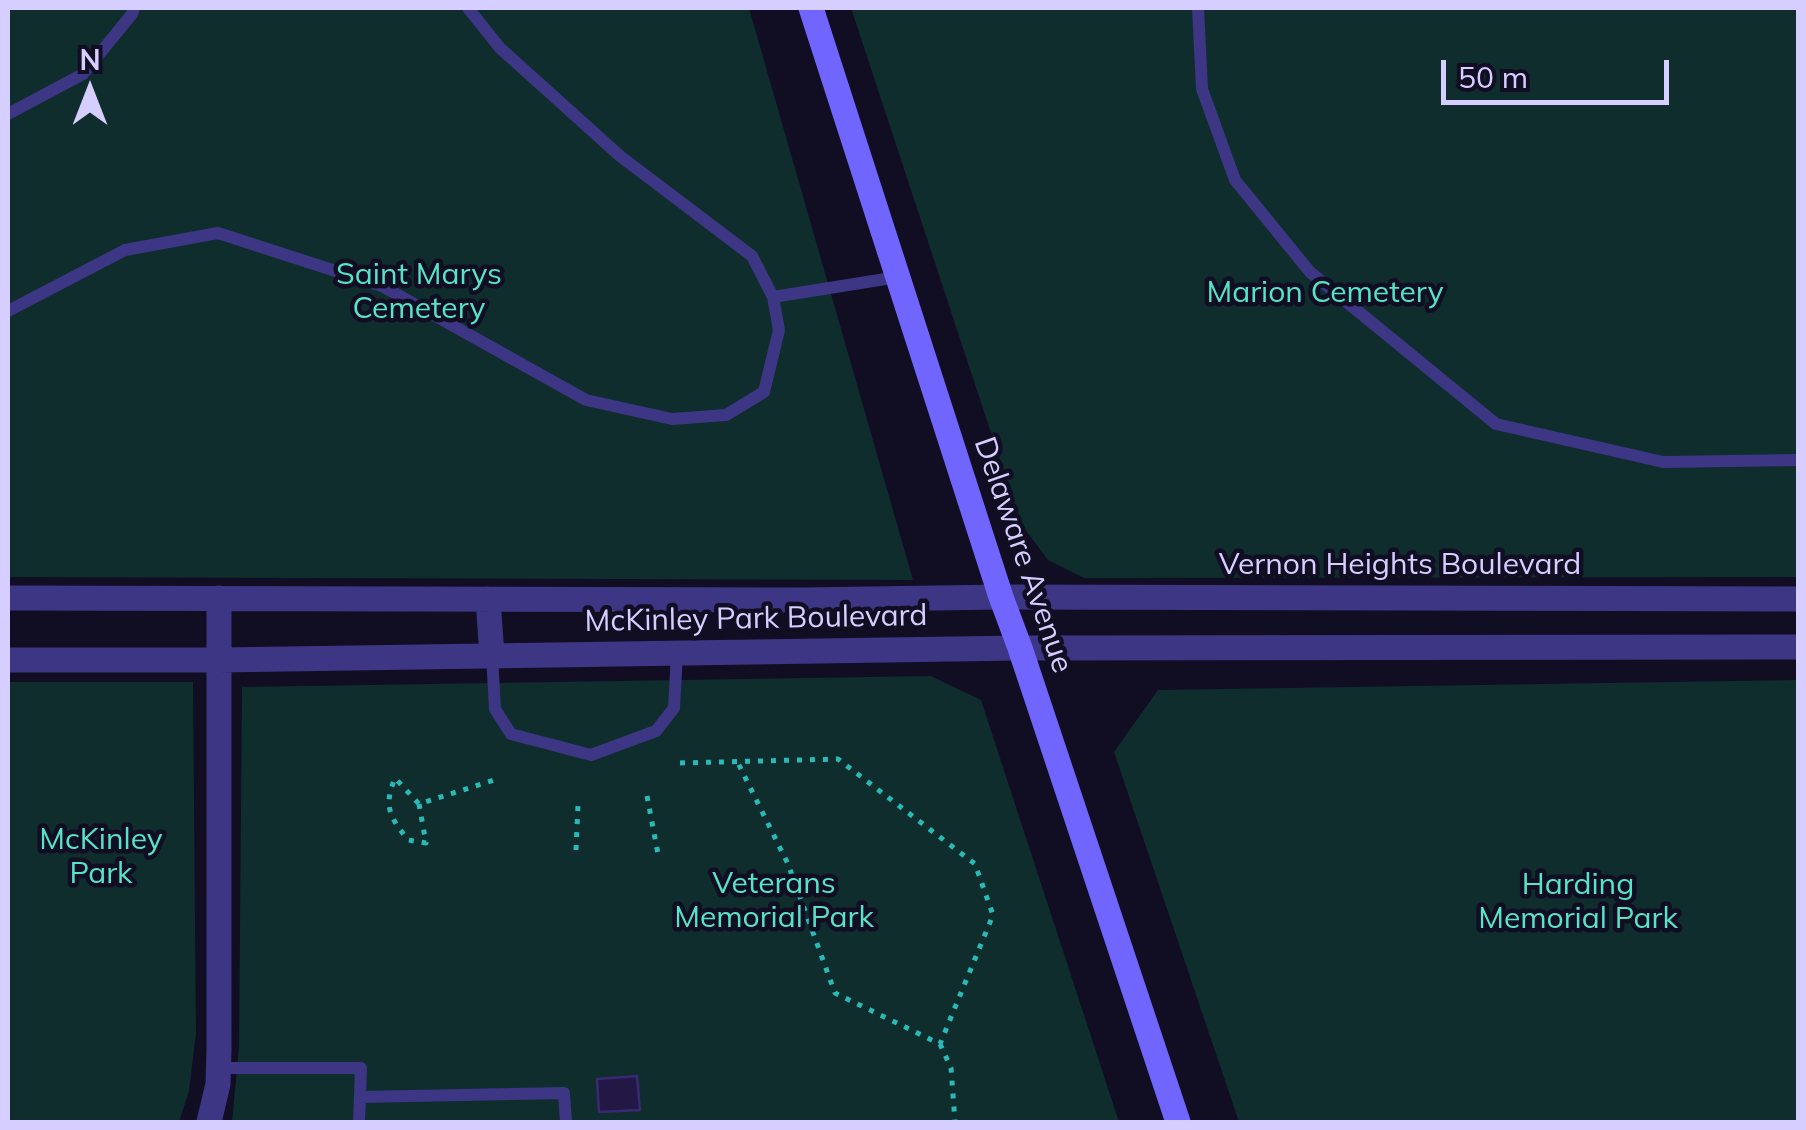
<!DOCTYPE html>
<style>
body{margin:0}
#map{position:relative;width:1806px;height:1130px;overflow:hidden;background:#110d23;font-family:Mulish,sans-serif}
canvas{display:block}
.frame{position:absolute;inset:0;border:10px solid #d6ceff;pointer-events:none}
.north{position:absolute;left:40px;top:40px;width:100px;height:100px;-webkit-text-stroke:8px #110d23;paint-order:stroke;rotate:0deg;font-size:28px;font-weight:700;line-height:40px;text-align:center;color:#d6ceff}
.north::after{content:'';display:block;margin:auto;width:35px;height:45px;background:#d6ceff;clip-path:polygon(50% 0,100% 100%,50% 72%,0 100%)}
.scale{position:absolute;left:1441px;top:60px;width:228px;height:45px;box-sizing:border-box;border:5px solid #d6ceff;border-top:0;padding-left:12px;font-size:30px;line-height:35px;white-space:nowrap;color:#d6ceff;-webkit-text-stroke:8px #110d23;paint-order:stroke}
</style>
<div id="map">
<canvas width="1806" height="1130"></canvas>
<div class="frame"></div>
<div class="north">N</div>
<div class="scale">50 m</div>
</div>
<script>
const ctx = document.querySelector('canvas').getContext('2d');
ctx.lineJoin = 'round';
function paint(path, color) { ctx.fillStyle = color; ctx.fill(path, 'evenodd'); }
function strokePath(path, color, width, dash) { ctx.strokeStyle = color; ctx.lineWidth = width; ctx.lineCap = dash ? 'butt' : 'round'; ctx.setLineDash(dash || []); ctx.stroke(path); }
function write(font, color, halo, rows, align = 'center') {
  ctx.font = font + ' Mulish,sans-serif'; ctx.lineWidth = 9; ctx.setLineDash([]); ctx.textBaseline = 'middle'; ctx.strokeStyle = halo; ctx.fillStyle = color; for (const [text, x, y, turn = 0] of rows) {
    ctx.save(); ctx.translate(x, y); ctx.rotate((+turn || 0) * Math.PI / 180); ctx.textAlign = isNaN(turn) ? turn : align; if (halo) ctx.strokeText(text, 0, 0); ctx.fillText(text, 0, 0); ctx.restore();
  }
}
paint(new Path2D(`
 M8 8H749L913 580 8 577Z
 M851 8H1798V577L1084 578 1048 560 1021 524Z
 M931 676 981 700 1119 1122H232L239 1047 242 687Z
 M1798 680V1122H1239L1114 752 1158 690Z
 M8 682H193L196 1033 189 1091 179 1122H8Z`), '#0f2d2d');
const building = new Path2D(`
 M637 1076 640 1110 599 1112 597 1079Z`);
paint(building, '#231845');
strokePath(building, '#3a2972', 2.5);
strokePath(new Path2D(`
 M680 763 838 759 975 864 993 915 940 1044 835 993 788 864 737 761
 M647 796 658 854
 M419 804 426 843 408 840C390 817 383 807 395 778L419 804 497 779
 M576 850 578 805
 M940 1044 951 1068 955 1122`), '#29b9b6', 5, [5, 8]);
strokePath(new Path2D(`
 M468 8 500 48 620 156 752 256 773 297 898 277
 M1198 8 1202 89 1235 180 1310 272 1496 424 1663 462 1798 460
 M8 114 83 74 132 14 134 8
 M8 311 125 250 218 233 382 286 586 400 672 419 726 415 764 392 779 330 773 297
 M492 656 495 709 511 734 591 755 656 731 674 708 677 653
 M218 1068H361L359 1122
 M360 1097 564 1093 566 1122`), '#3c3684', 12);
strokePath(new Path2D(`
 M8 598 803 600 1001 597
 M488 599 492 656
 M8 660H219L1020 648
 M209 1122 218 1084 219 1050V598`), '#3c3684', 25);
strokePath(new Path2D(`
 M1001 597 1798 599
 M1020 648 1798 647`), '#3c3684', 25);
strokePath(new Path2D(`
 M811 8 1001 597 1020 648 1178 1122`), '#7065ff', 25);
write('30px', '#55e4c7', '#110d23', [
 ["Saint Marys",419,275],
 ["Cemetery",419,309],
 ["Marion Cemetery",1325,293],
 ["McKinley",101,840],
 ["Park",101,874],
 ["Veterans",774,884],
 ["Memorial Park",774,918],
 ["Harding",1578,885],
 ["Memorial Park",1578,919]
]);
write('30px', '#d6ceff', '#110d23', [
 ["Delaware Avenue",1023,555,71],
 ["Vernon Heights Boulevard",1400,565],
 ["McKinley Park Boulevard",756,619,-1]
]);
</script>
